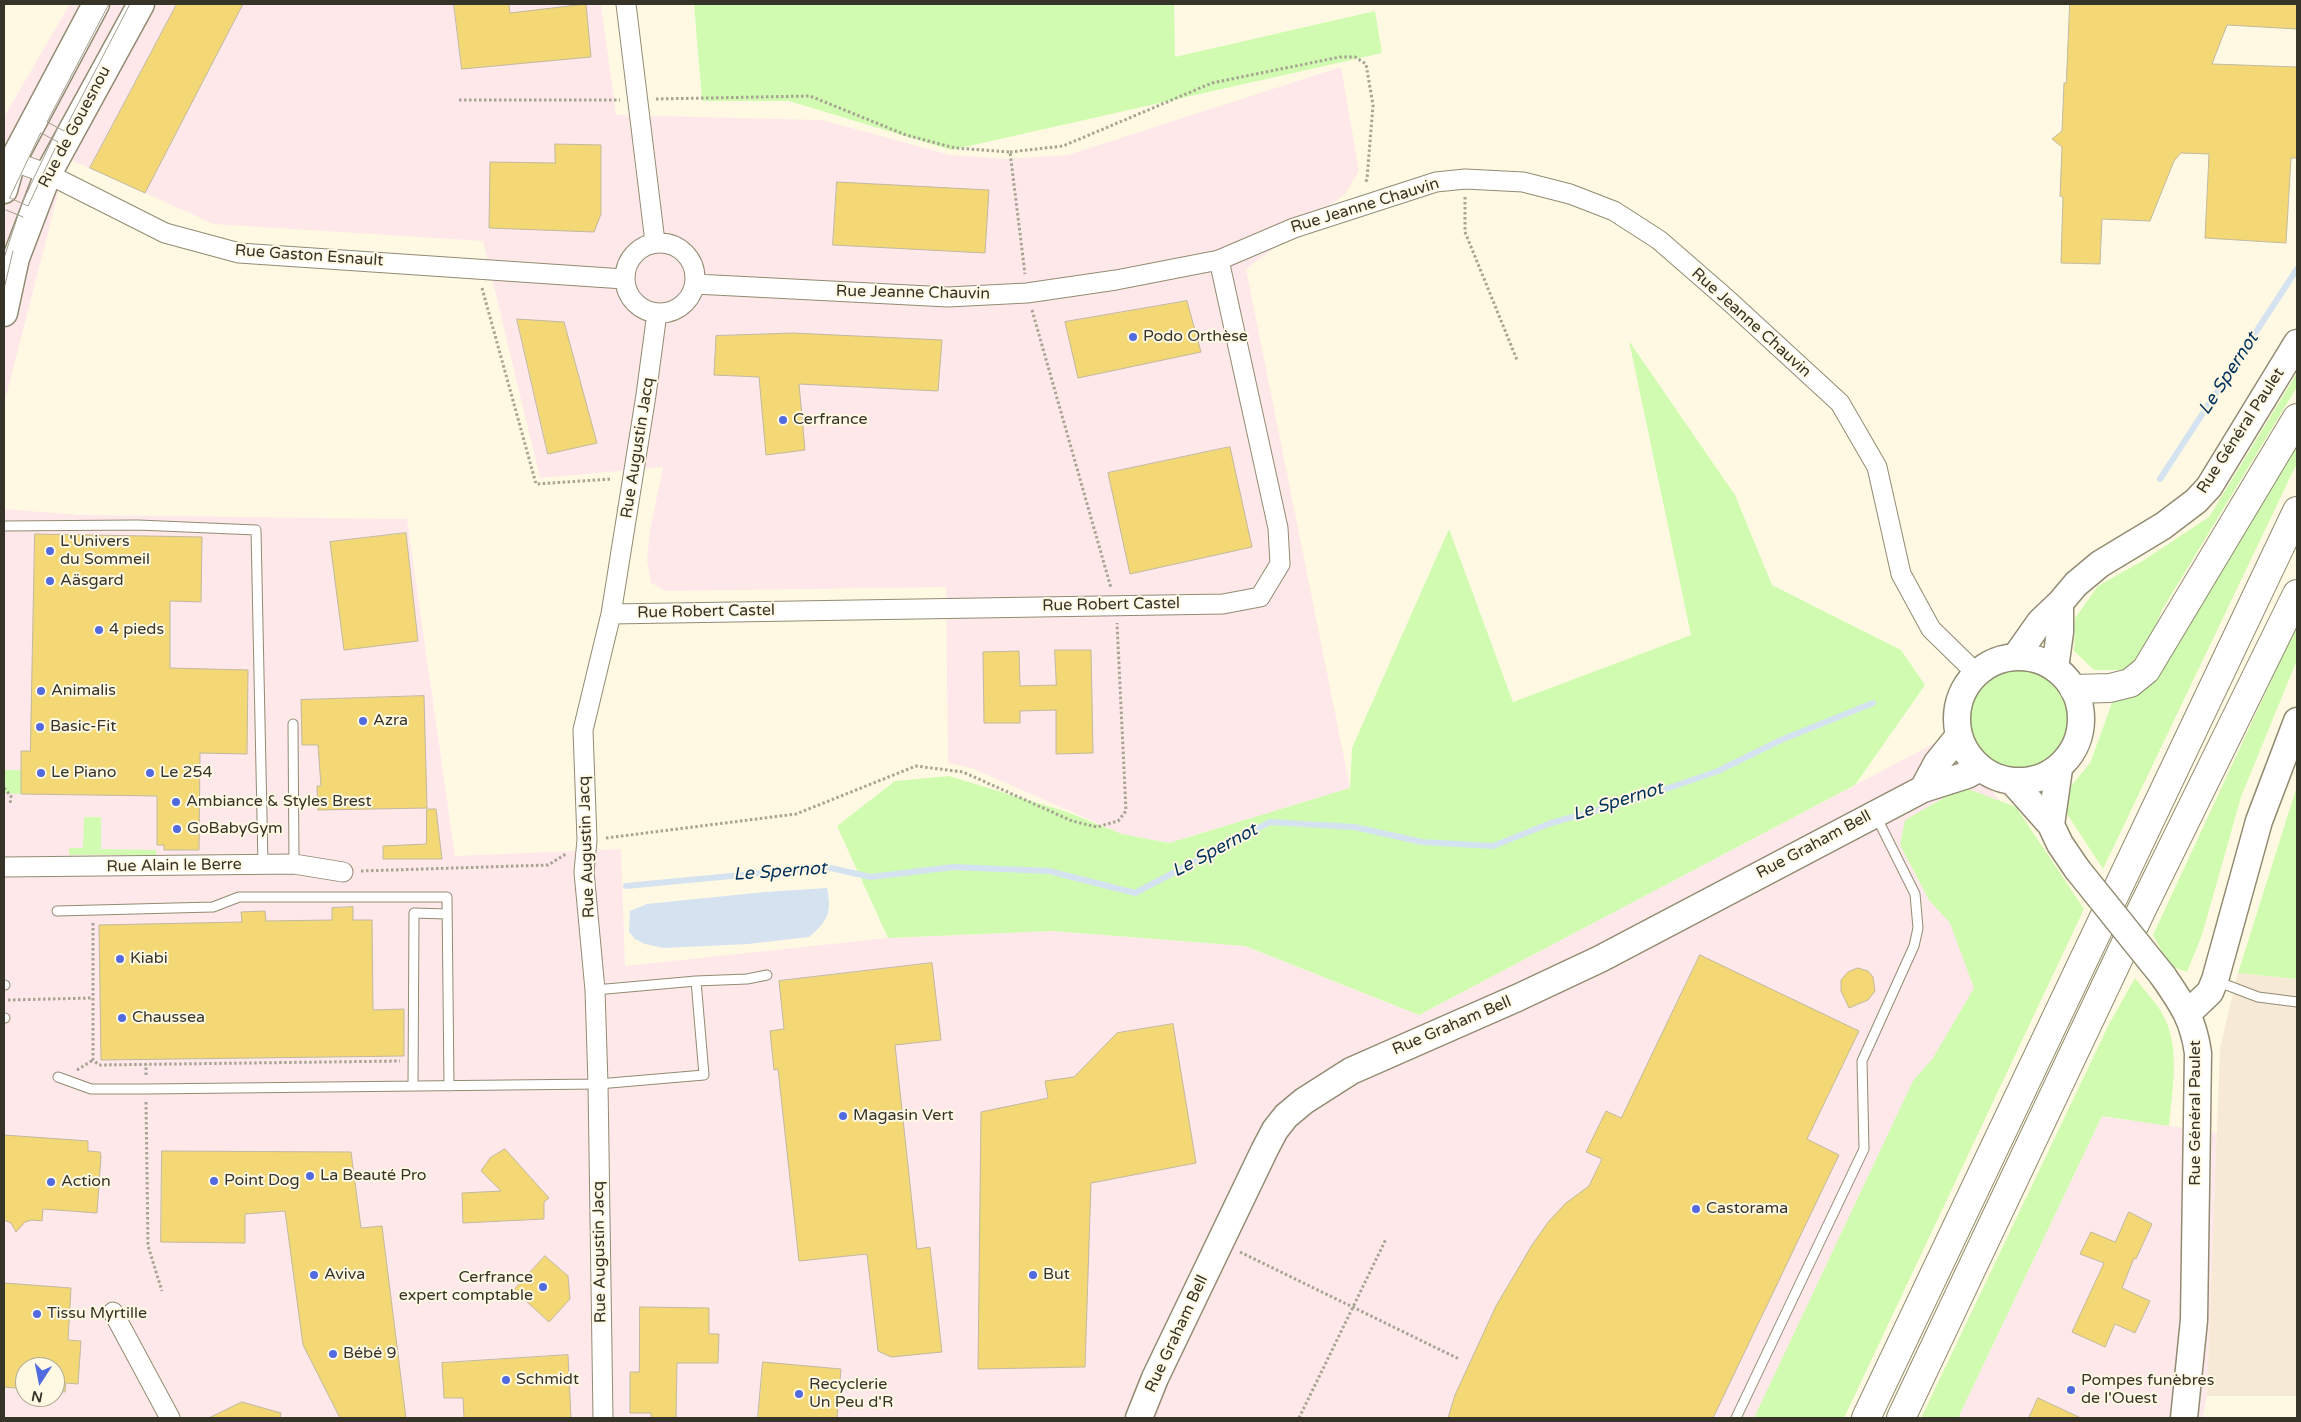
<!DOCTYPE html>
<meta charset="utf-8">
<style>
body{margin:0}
#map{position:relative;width:2301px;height:1422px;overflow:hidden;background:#fff9e3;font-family:"Varela Round",sans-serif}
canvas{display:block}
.frame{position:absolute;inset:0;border:5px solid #363329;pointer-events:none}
.north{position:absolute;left:15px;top:1357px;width:50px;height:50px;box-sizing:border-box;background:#fff9e3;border:1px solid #afaa99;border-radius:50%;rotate:191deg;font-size:14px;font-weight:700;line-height:20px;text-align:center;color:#363329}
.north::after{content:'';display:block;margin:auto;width:18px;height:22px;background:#516adf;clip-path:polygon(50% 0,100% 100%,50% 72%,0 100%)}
</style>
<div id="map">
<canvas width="2301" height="1422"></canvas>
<div class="frame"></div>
<div class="north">N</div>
</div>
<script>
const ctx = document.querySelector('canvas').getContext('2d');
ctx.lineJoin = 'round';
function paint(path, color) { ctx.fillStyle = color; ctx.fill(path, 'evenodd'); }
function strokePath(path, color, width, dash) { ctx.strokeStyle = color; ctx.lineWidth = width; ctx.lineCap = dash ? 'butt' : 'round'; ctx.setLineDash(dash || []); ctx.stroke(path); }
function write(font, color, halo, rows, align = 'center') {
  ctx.font = font + ' "Varela Round",sans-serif'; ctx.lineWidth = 4; ctx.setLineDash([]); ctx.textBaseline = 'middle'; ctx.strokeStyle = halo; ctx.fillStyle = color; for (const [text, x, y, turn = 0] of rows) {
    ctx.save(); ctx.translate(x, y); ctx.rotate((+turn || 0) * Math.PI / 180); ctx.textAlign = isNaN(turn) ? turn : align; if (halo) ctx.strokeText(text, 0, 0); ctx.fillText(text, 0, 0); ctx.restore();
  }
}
paint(new Path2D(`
 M70 4H601L616 115 822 120 950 155 1006 159 1068 155 1341 67 1359 171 1345 194 1246 269 1350 788 1169 843 1122 834 972 768 948 763 946 587 666 591 651 583 647 561 650 530 663 467 540 478 483 241 214 224 67 158 4 405V117Z
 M4 509 78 515 407 519 455 856 621 849 625 966 888 938 1052 931 1245 946 1419 1015 1950 735 2062 882 1816 1418H4ZM25 1367H55V1397H25Z
 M2102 1116 2217 1133 2207 1396 2202 1418H1958Z`), '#fee8ea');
paint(new Path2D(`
 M2238 973 2297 979V1396H2207L2220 1048Z`), '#f6e9d5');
paint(new Path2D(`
 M694 4H1174L1175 57 1375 11 1382 53 951 150 789 101H702Z
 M1629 341 1735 495 1772 585 1901 650 1925 685 1855 785 1419 1015 1245 946 1052 931 888 938 837 826 895 781 949 776 1067 812 1122 834 1169 843 1350 788 1352 748 1449 529 1513 702 1691 635Z
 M2297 373V387L2162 610 2143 657 2130 670H2094L2074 651 2075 618 2098 586 2144 560 2209 517Z
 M2297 428V463L2103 869 2067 814 2071 786 2090 763 2115 695Z
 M2297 625V660L2241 797 2202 935 2187 972 2170 966 2153 935Z
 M1967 717a51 51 0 1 1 102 0a51 51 0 1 1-102 0Z
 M4 770H21V794L4 793Z
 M2297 786V979L2238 973Z
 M1963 787 2016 807 2084 909 1844 1418H1754L1913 1081 1933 1058 1974 988 1950 923 1929 900 1900 845 1905 820Z
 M84 817H101V849L156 850V855H69V848H83Z
 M2135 978C2144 990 2156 1002 2163 1015 2181 1047 2172 1091 2169 1126L2102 1116 1958 1418H1921L2109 1024Z`), '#d1fbb1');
paint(new Path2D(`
 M827 888C832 912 828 921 809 937L748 944 664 948 645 944 635 939 629 932 630 911 647 904 765 892Z`), '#d5e3f1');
strokePath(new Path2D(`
 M2160 479 2297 269
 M626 886 826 867 871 877 953 867 1049 871 1135 893 1270 822 1354 827 1422 842 1493 846 1551 823 1631 801 1718 771 1781 740 1873 703`), '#d5e3f1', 6);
const building = new Path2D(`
 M177 4H243L145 193 90 168Z
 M454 4H509L510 13 586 4 591 57 462 69Z
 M2070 4H2297V29L2227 25 2212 64 2297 67V158H2291L2286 243 2205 238 2209 154 2181 153 2174 161 2150 221 2102 219 2100 264 2061 263 2063 197 2060 196 2062 147 2052 139 2062 131 2064 83H2066Z
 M555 144 601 145V214L594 232 489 228 490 162 555 163Z
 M837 182 989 190 985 253 833 245Z
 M1187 301 1201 352 1078 378 1065 322Z
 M517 319 564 322 597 443 548 454Z
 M793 333 942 340 938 391 799 384 805 450 766 455 759 377 714 375 716 336Z
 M1230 447 1252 547 1130 574 1108 473Z
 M406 533 418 641 344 650 330 542Z
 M35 534 202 537 201 602 170 601V668L248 670 247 754 200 753 199 850H164V845H157V796L21 794V751H30Z
 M1055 650H1091L1093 753 1056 754V710L1020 711V723H984L983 652 1019 651 1020 686 1056 685Z
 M424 696 427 808 318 810 317 786H321L318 745H302L301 700Z
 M427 809H436L442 859H383V846L426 844Z
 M353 907V920H372L373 1010 404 1009V1056L101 1060 99 925 242 922 241 912 265 911 266 921 332 920V908Z
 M1700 955 1859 1031 1807 1139 1839 1155 1713 1418H1448L1455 1395 1496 1306 1532 1245 1549 1221 1566 1203 1589 1186 1602 1159 1586 1152 1606 1111 1621 1118Z
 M932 963 941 1040 895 1045 917 1249 930 1247 942 1352 891 1357 878 1351 867 1254 799 1261 778 1069 774 1070 770 1031 784 1029 779 981Z
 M1858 968 1868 971 1873 977 1875 991 1868 1000 1849 1008 1841 991V980L1848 972Z
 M1173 1024 1196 1163 1091 1183 1085 1367 978 1369 981 1112 1048 1098 1045 1081 1074 1077 1117 1033Z
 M4 1135 88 1141V1151L100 1152 101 1156 97 1213 43 1209 42 1221 32 1220 25 1222 16 1232 11 1223 4 1220Z
 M505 1149 549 1198 544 1202V1219L463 1223 462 1193 501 1191 481 1171 490 1158Z
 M162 1151 351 1152 361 1228 382 1226 406 1418H340L303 1345 285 1211 245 1214V1243L161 1242Z
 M2129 1212 2152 1224 2136 1259 2134 1258 2122 1288 2150 1301 2135 1333 2115 1324 2105 1347 2072 1332 2104 1263 2080 1254 2091 1232 2115 1242Z
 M545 1256 568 1276 570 1299 549 1322 514 1290Z
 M4 1283 71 1288 68 1340 81 1341 78 1384 66 1383 65 1392 55 1391V1367H25V1389L4 1387Z
 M640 1307 709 1308V1334H719L718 1363H677L676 1418H651V1413H630V1372H639Z
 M568 1355 571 1418H464L463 1398H444L442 1363Z
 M763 1362 841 1369 837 1418H758Z
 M2038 1398 2081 1418H2029Z
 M242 1402 281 1413 280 1418H209Z`);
paint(building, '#f3d875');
strokePath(building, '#c1baa0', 1);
const lane = new Path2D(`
 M4 526 138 525 256 530 263 865
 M293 724 294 864
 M57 911 213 907 239 897H447L449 1086
 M2216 981 2258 997 2297 1002
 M4 985H5
 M595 990 696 981 747 979 767 975
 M4 1018H5
 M58 1077 91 1089H146L598 1084 704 1075 696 981
 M413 1086 414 913 447 914
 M1736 1418 1864 1149 1862 1061 1914 946 1918 928 1915 894 1876 816`);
const street = new Path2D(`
 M626 4 655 242
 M4 158 48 174 165 233 239 253 624 279
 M625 278a35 35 0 1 1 70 0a35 35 0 1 1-70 0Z
 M695 284 948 297 1027 293 1116 280 1219 260 1294 228 1436 182 1465 179 1523 182 1570 194 1614 211 1659 240 1728 300 1840 403 1877 467 1901 574 1931 629 1976 673
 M611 614 1223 604 1260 597 1280 564 1278 528 1219 260
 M4 867 294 864 343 872
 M113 1312 170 1418
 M603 1418 598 1084 595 990 584 872 587 840 583 730 611 614 646 395 657 313`);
const secondary = new Path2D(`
 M4 190 12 162 96 4
 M4 313 16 258 48 174 141 4
 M2016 656 2040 622 2060 603 2076 584 2100 564 2163 526 2196 501 2209 487 2297 343
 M1957 719a62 62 0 1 1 124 0a62 62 0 1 1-124 0Z
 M2055 668 2060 632V603
 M2012 781 2051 825 2060 844 2077 869
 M1923 789 1937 763 1958 737
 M2051 825 2059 769
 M2163 976C2182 1004 2193 1018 2198 1053L2194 1320 2184 1418
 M2188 1013 2210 992 2215 980 2259 821 2297 721
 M1139 1418 1155 1378 1265 1149 1275 1130 1286 1116 1304 1101 1351 1071 1517 998 1600 959 1923 789 1967 775 1980 768`);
const highway = new Path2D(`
 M2074 689 2110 688 2130 683 2146 670 2297 418
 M1866 1418 2297 511
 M1901 1418 2142 909 2297 594`);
strokePath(lane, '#928b72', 11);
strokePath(street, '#928b72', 21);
strokePath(secondary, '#928b72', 29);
strokePath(highway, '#928b72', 30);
strokePath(new Path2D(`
 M656 99 810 96 906 135 955 148 1010 152 1025 274
 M459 100H620
 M1010 152 1063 146 1212 83 1340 57H1355L1366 64 1373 105 1367 179 1365 184
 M1465 197V232L1517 360
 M482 288 536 484 612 479
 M1032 310 1111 588
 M4 788 11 796 10 805
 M606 838 796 814 916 766 963 772 1072 821 1097 827 1118 821 1126 811 1117 623
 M361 871 548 865 566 854
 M93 923V1060L99 1065 400 1061
 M8 1000 92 998
 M77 1070 93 1060
 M146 1075V1064
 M146 1102 148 1246 162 1291
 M1240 1252 1459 1359
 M1299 1418 1386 1239`), '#a8a493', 3, [2.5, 2.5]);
strokePath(lane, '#fff', 9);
strokePath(street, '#fff', 19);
strokePath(secondary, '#fff', 26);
strokePath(highway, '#fff', 28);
strokePath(new Path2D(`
 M109 4 47 122 64 131 130 4
 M41 133 58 142 28 206 10 198Z
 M6 210 23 217
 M4 258 22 203 61 121
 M4 289 13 251`), '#a4a08f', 1);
const secondaryBridge = new Path2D(`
 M2077 869 2163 976`);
strokePath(secondaryBridge, '#928b72', 29, []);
strokePath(secondaryBridge, '#fff', 26);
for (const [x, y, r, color] of [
 [1133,337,5,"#516adf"],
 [783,420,5,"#516adf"],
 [50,551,5,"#516adf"],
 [50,581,5,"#516adf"],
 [99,630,5,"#516adf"],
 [41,691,5,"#516adf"],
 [363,721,5,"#516adf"],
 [40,727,5,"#516adf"],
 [41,773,5,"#516adf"],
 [150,773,5,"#516adf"],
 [176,802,5,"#516adf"],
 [177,829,5,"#516adf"],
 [120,959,5,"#516adf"],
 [122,1018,5,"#516adf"],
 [843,1116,5,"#516adf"],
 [310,1176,5,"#516adf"],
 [214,1181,5,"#516adf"],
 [51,1182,5,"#516adf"],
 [1696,1209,5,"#516adf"],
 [314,1275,5,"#516adf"],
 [1033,1275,5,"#516adf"],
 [543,1287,5,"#516adf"],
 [37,1314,5,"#516adf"],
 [333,1354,5,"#516adf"],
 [506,1380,5,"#516adf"],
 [2071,1390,5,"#516adf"],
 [799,1394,5,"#516adf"]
]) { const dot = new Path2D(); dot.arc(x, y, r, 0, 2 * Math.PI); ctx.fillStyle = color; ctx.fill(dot); strokePath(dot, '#fff9e3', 2); }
write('16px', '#363329', '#fff9e3', [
 ["Rue de Gouesnou",75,127,-62],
 ["Rue Jeanne Chauvin",1365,206,-17],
 ["Rue Gaston Esnault",309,256,4],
 ["Rue Jeanne Chauvin",913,293,1],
 ["Rue Jeanne Chauvin",1751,323,42],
 ["Rue Général Paulet",2241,431,-57],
 ["Rue Augustin Jacq",638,448,-81],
 ["Rue Robert Castel",1111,605,-1],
 ["Rue Robert Castel",706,612,-1],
 ["Rue Graham Bell",1814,845,-28],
 ["Rue Augustin Jacq",587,847,-92],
 ["Rue Alain le Berre",174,866,-1],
 ["Rue Graham Bell",1452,1026,-23],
 ["Rue Général Paulet",2196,1113,-90],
 ["Rue Augustin Jacq",600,1252,-91],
 ["Rue Graham Bell",1177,1334,-65]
]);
write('16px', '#363329', '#fff9e3', [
 ["Podo Orthèse",1143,337],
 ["Cerfrance",793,420],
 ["L'Univers",60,542],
 ["du Sommeil",60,560],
 ["Aäsgard",60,581],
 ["4 pieds",109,630],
 ["Animalis",51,691],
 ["Azra",373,721],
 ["Basic-Fit",50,727],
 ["Le Piano",51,773],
 ["Le 254",160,773],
 ["Ambiance & Styles Brest",186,802],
 ["GoBabyGym",187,829],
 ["Kiabi",130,959],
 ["Chaussea",132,1018],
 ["Magasin Vert",853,1116],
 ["La Beauté Pro",320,1176],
 ["Point Dog",224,1181],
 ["Action",61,1182],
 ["Castorama",1706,1209],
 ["Aviva",324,1275],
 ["But",1043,1275],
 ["Cerfrance",533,1278,"right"],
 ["expert comptable",533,1296,"right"],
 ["Tissu Myrtille",47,1314],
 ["Bébé 9",343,1354],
 ["Schmidt",516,1380],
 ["Pompes funèbres",2081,1381],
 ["de l'Ouest",2081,1399],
 ["Recyclerie",809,1385],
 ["Un Peu d'R",809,1403]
], 'left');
write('italic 18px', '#00315d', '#fff9e3', [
 ["Le Spernot",2229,374,-57],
 ["Le Spernot",1618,802,-17],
 ["Le Spernot",1215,851,-28],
 ["Le Spernot",780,872,-4]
]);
</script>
